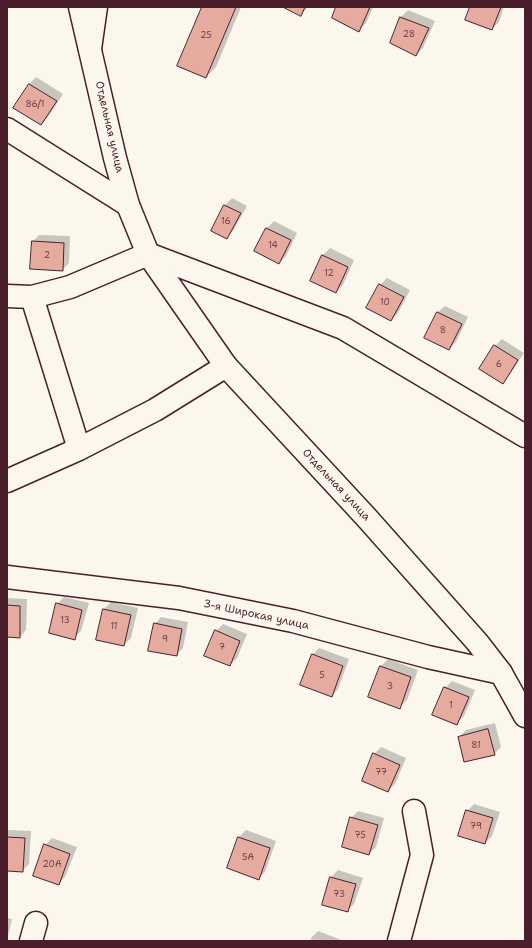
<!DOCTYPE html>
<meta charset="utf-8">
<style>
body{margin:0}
#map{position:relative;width:532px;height:948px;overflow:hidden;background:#fbf7ec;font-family:"Shantell Sans",sans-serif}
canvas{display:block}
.frame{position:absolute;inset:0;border:8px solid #4a1f2b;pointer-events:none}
</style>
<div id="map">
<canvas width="532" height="948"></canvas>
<div class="frame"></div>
</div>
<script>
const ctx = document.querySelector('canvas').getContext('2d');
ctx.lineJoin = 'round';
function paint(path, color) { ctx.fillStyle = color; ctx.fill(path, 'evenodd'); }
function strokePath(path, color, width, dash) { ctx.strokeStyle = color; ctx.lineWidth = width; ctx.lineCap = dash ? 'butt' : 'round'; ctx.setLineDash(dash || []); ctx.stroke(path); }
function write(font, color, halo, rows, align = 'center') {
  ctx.font = font + ' "Shantell Sans",sans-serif'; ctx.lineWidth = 3; ctx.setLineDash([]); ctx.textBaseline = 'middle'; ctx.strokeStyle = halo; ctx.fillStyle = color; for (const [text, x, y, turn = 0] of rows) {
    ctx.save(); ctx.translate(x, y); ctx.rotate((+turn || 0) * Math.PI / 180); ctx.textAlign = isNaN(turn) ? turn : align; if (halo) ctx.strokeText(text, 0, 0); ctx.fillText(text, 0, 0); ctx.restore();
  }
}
paint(new Path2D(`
 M203 7H241L216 67 206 77Z
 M286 7H308L301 15Z
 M338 7H373L366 23 359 30Z
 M471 7H504L499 22 492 29Z
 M408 10 435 21 423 48 416 55 401 17Z
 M36 77 63 94 48 117 41 124 29 84Z
 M232 198 247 206 233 231 226 238 212 230 225 205Z
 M274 221 297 233 286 256 279 263 255 251 267 228Z
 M39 235 70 236 69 263 62 270 32 242Z
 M330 248 354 260 343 285 336 292 323 255Z
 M387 278 410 290 398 313 391 320 380 285Z
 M445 306 468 317 456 342 449 349 438 312Z
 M502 339 524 353 509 376 502 383 495 346Z
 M64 597 89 603 81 631 74 638 57 604Z
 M7 598 27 599 26 630 20 637 7 636Z
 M111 602 138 608 131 638 124 645 97 639 104 609Z
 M161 617 188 622 183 648 176 655 155 624Z
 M223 624 247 634 237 658 230 665 216 631Z
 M319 648 349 659 338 689 332 696 312 655Z
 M388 659 418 670 407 700 400 707 370 697 381 666Z
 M452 681 475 690 464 716 457 723 445 688Z
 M495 723 501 747 494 754 459 737 466 730Z
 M381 747 406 758 395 784 388 791 374 754Z
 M474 804 500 812 492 836 485 843 467 811Z
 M358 811 384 818 376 847 369 854 351 818Z
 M7 830 31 831 29 864 22 871 7 870Z
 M246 830 276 841 265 872 258 879 228 867 239 837Z
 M52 838 77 847 65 877 58 884 45 845Z
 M338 870 363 878 354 904 347 911 323 904 331 877Z
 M7 918 12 919 7 941Z
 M318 931 344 941H310L311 938Z`), '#0003');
const building = new Path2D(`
 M202 7H236L206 78 177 66Z
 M283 7H305L301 16Z
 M336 7H370L359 32 332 18Z
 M470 7H501L492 30 465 20Z
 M400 17 429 28 416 56 390 43Z
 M29 84 57 101 41 125 13 108Z
 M224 205 241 213 227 239 211 231Z
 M266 228 291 240 279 264 254 251Z
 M32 241 64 243 63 271 30 269Z
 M322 255 348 267 336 293 310 281Z
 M379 284 404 297 391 321 366 308Z
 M437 312 462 324 449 350 424 338Z
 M494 345 518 360 503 384 479 369Z
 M56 603 82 610 75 640 49 633Z
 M7 605 20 606V638L7 637Z
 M103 609 131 615 124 646 96 640Z
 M154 623 182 629 177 656 148 651Z
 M215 630 240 641 230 666 204 656Z
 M312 654 343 666 332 697 300 685Z
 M380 666 411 677 400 709 368 697Z
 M444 687 469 697 457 725 432 715Z
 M488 729 495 755 464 762 458 737Z
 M373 753 400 765 388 792 362 781Z
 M466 810 493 818 485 844 458 836Z
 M350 817 378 825 369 855 342 847Z
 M7 837 25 838 23 872 7 871Z
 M238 837 270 848 259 880 227 868Z
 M44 844 70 854 59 885 33 876Z
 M330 877 356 884 348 912 322 905Z`);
paint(building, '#e5ab9f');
strokePath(building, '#4a1f2b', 1);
const minor = new Path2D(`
 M90 49 96 7
 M7 129 128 205
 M7 296 32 297 70 287 148 254 343 328 525 436
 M32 297 79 449
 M7 481 79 449 155 410 226 366
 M7 577 179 598 293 621 428 657 501 673
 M31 941 36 923
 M399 941 422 855 414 811`);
const primary = new Path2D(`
 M80 7 115 158 128 205 148 254 226 366 366 517 477 642 501 673 525 716`);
strokePath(minor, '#4a1f2b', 25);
strokePath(primary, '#4a1f2b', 25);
strokePath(minor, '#fbf7ec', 22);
strokePath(primary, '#fbf7ec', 22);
write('9px', '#714248', null, [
 ["28",409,35],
 ["25",206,36],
 ["86/1",35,105],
 ["16",226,222],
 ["14",273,246],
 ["2",47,256],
 ["12",329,274],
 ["10",385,303],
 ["8",443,331],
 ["6",499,365],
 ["13",65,621],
 ["11",114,627],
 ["9",165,640],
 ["7",222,648],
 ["5",322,676],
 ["3",390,687],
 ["1",451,706],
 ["81",476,746],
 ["77",381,773],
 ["79",476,827],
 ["75",360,836],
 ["5А",248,858],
 ["20А",52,865],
 ["73",339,895]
]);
write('11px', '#4a1f2b', '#fbf7ec', [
 ["Отдельная улица",109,127,77],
 ["Отдельная улица",336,485,47],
 ["3-я Широкая улица",256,615,12]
]);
</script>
